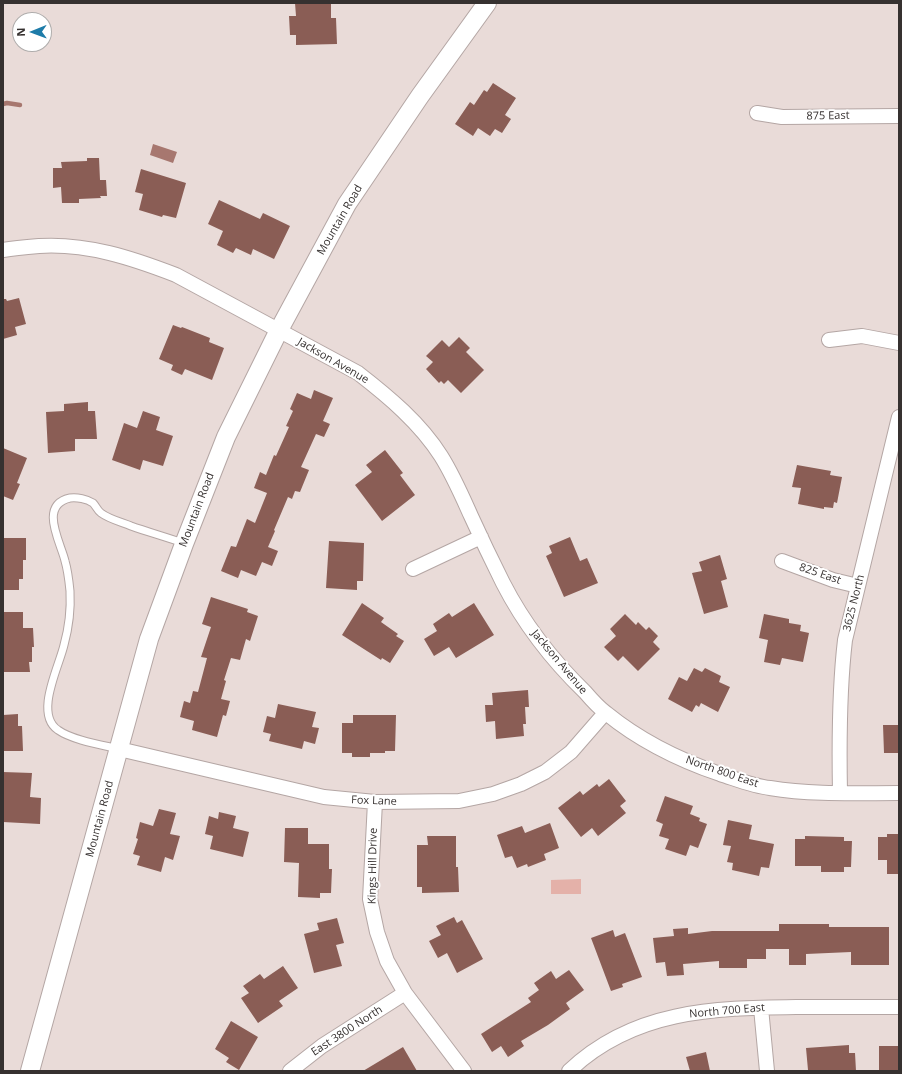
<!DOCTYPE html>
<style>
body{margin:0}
#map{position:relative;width:902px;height:1074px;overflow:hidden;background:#e9dbd8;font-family:"Open Sans",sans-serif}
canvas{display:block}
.frame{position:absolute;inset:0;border:4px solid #363130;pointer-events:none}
.north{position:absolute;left:12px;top:12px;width:40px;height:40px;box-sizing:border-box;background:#fff;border:1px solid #afadac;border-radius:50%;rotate:269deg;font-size:11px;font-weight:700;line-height:16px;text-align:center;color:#363130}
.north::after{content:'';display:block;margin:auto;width:14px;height:18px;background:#1e7ca9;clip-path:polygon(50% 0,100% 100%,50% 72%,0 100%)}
</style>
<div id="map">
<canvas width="902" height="1074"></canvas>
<div class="frame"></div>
<div class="north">N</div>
</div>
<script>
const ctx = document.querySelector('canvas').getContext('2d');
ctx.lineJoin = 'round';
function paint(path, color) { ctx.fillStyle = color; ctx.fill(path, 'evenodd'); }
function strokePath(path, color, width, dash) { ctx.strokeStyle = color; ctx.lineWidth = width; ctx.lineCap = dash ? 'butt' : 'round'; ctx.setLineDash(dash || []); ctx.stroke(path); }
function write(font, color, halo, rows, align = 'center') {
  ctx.font = font + ' "Open Sans",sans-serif'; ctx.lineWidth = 4; ctx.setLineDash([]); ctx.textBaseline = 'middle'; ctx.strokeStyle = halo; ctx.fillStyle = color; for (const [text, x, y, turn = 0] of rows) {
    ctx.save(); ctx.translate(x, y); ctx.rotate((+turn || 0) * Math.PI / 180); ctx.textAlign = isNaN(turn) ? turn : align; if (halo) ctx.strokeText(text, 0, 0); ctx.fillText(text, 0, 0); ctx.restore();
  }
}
paint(new Path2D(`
 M581 879V894H551V880Z`), '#e4b1a9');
paint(new Path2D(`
 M153 144 177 152 173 163 150 155Z`), '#a7776f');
strokePath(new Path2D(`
 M3 104 7 103 20 105`), '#a7776f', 4.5);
paint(new Path2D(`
 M295 3H331V18H336L337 44 296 45V35H290L289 16H296Z
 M493 83 516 98 505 115 511 119 502 133 495 129 490 136 478 128 473 136 455 124 470 102 474 105 484 90 487 92Z
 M87 158H99L100 180H106L107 196H100L101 198 79 199V203H62L61 187 53 188V168H62L61 162 87 161Z
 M141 169 186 183 176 218 163 215 162 217 139 210 143 194 135 192Z
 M219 200 260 219 263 213 290 226 274 259 253 249 251 255 236 248 233 253 217 245 223 231 208 224Z
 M19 298 26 324 15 327 17 335 3 339V299H6L7 301Z
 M173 325 181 328 182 327 210 338 209 342 224 348 212 380 185 369 182 375 171 370 173 365 159 359Z
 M459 337 470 348 466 352 484 370 461 393 448 380 444 384 441 381 439 383 426 369 433 362 426 356 442 340 449 347Z
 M314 390 333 398 323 421 330 424 324 437 316 434 301 467 309 470 300 492 295 491 292 499 288 497 274 530 275 531 268 547 278 551 272 566 262 562 256 576 241 570 238 578 221 571 231 546 236 547 247 519 255 523 267 493 254 488 260 472 266 475 274 455 276 456 289 427 286 426 293 411 290 409 297 393 311 399Z
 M88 402V411H95L97 439H75V451L48 453 46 412 64 411V404Z
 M143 411 160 417 156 430 173 436 163 466 143 460 140 470 112 460 124 423 137 428Z
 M3 448 27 458 17 483 20 484 13 500 3 496Z
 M385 450 403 473 400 475 415 495 382 521 355 485 372 472 366 465Z
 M797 465 831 471 830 475 842 477 837 503 834 502 833 508 824 507V509L798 504 801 488 792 487Z
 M570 537 580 561 587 558 598 583 564 597 546 556 552 553 549 546Z
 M3 538H26V560H23V579H19V590H3Z
 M329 541 364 543 363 581H357V590L326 588Z
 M720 555 727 579 721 581 728 607 704 614 692 573 702 571 699 562Z
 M211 597 248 609 247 612 258 616 250 641 246 639 240 660 231 658 224 680 226 681 221 699 230 701 226 716 223 715 217 737 192 730 194 721 180 717 184 701 190 703 193 691 198 692 207 658 201 657 211 627 202 624Z
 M362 603 384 618 381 622 398 634 396 636 404 641 390 663 382 658 381 660 342 635Z
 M474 603 494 635 456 658 449 647 434 656 424 639 437 631 433 624 449 613 452 617Z
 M3 612H23V628H33L34 647H32V662H29L30 672H3Z
 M625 614 636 625 638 622 646 630 649 627 658 636 653 642 660 649 638 671 623 656 618 661 604 647 616 636 610 629Z
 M764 614 789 619V623L801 625 800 631 809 633 803 662 782 658 780 665 764 662 768 640 759 638Z
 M694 668 702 672 705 668 721 676 719 682 730 687 718 712 701 703 699 707 696 705 692 712 668 699 679 677 687 681Z
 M528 690 529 707H525L526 724H523L524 736 496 739 495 721 486 722 485 705H493L492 693Z
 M278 704 316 712 312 727 319 728 315 744 304 741 302 749 269 741 271 734 263 732 267 716 275 718Z
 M18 714V726H22L23 751H3V715Z
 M353 715H396L395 751H385V753H370V757H352V753H342V723H353Z
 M883 725H899V753H884Z
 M3 772 32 773 30 797 41 798 40 824 3 822Z
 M609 779 626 801 620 806 626 813 598 836 592 828 581 837 558 808 580 791 583 795 597 784 599 787Z
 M665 796 693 806 690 814 700 818 699 821 707 824 698 848 690 845 686 856 665 849 669 839 659 836 663 824 656 821Z
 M159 809 176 813 170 834 180 836 173 860 165 857 161 872 137 865 140 856 133 854 138 839 136 838 140 822 153 826Z
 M219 812 236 816 233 828 249 832 243 857 210 849 213 836 205 834 209 816 218 819Z
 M728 820 752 825 749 839 774 844 769 868 761 867 759 876 732 870 733 863 727 862 731 846 723 845Z
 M550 823 559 848 544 854 546 860 528 867 527 864 517 868 512 856 505 858 497 835 522 826 525 833Z
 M285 828H308V844H329V869H332L331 893H320V898L298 897 299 863 284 862Z
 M887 834H899V874H887V860H878V837H887Z
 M427 836H456V867H458L459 892 422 893V887H417V845H428Z
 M805 836 844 837V841H852L851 867H844V872H821V866H795V839H805Z
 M454 917 457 923 462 920 483 959 457 973 447 953 438 958 429 941 441 935 436 926Z
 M337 918 344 943 336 945 342 966 314 973 304 934 319 930 317 923Z
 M779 924H829V927H889V965H851V952L806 954V965H789V949H766V959H747V968H719V961L683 964 684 975 667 976 665 962 656 963 653 938 674 936 673 929 688 928V934L712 931H779Z
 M613 930 615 937 625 933 642 977 622 984 623 987 611 991 591 938Z
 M283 966 298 988 279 1001 283 1006 258 1023 241 998 249 993 243 986 260 974 264 979Z
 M569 970 584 990 566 1003 570 1009 548 1025 521 1041 524 1046 508 1057 501 1046 492 1052 481 1034 531 1002 528 998 539 990 534 983 551 971 556 979Z
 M231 1021 258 1037 239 1070 226 1062 229 1058 215 1049Z
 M849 1045V1053H855L856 1071 808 1070 806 1048Z
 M879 1046H899V1071H879Z
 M403 1047 417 1071H363Z
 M706 1052 710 1071H690L686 1057Z`), '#8a5d55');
const service = new Path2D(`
 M119 749C102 745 72 740 58 730 34 714 59 667 64 645 69 627 71 610 70 591 69 581 68 571 65 561 61 543 38 505 70 498 77 497 87 499 93 503 96 506 97 510 101 513 109 519 121 522 131 526 148 532 166 537 183 543`);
const minor = new Path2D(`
 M757 113 782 117 899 116
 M3 250C15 248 27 247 39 246 87 243 132 258 176 275L358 373C389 397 420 423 441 456 453 475 462 496 471 516 481 538 492 561 503 583 524 624 552 660 585 692 591 699 598 707 606 713 639 740 679 760 720 774 736 779 753 786 770 788 812 795 856 793 899 793
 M829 340 862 336 899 343
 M782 561 833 580 858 586
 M413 569 481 537
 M119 749 324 797 375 802 459 801 493 794 521 784 545 772 571 752 605 713
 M840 793C839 741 839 691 845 640L899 417
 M375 802 370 899 377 932 387 961 405 993 464 1071
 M761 1008 767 1071
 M290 1071 322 1046 405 993
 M569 1071C633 1010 713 1008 796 1007 830 1007 865 1007 899 1007`);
const tertiary = new Path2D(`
 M30 1071 149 639 184 544 226 437 279 330 347 204 420 96 487 3`);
strokePath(service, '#b4a6a4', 9);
strokePath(minor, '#b4a6a4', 16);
strokePath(tertiary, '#b4a6a4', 20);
strokePath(service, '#fff', 7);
strokePath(minor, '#fff', 14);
strokePath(tertiary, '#fff', 18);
write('11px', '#363130', '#fff', [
 ["875 East",828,116,-1],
 ["Mountain Road",340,220,-60],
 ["Jackson Avenue",333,361,30],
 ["Mountain Road",197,510,-69],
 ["825 East",820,574,19],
 ["3625 North",854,603,-76],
 ["Jackson Avenue",559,662,50],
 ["North 800 East",722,772,19],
 ["Fox Lane",374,801,2],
 ["Mountain Road",100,819,-75],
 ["Kings Hill Drive",373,866,-89],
 ["North 700 East",727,1011,-5],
 ["East 3800 North",347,1031,-33]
]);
</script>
